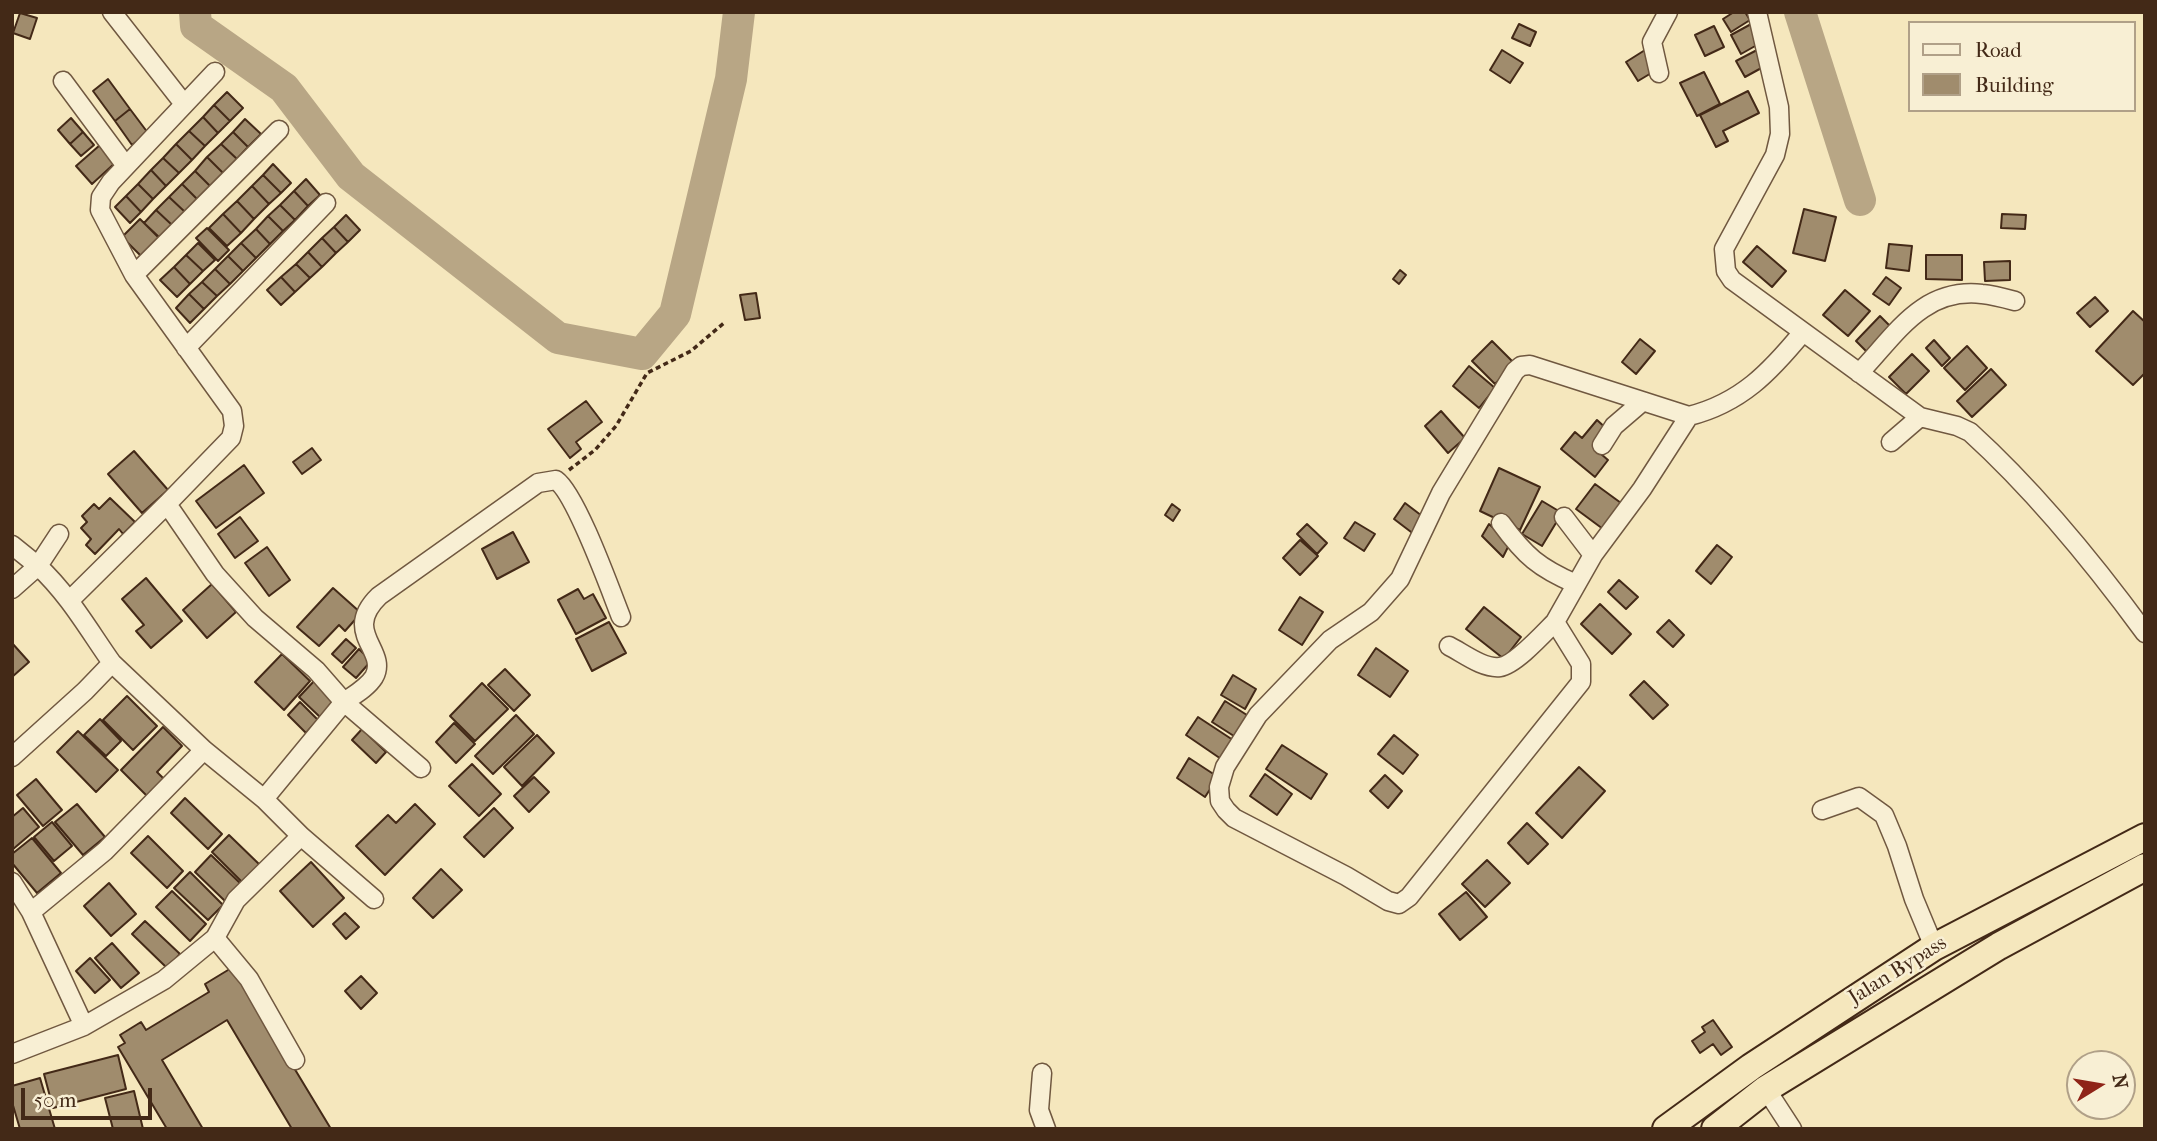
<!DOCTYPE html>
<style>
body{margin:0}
#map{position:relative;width:2157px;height:1141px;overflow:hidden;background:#f5e7bd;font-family:"IM FELL French Canon",serif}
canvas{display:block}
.frame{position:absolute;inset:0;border:14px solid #432917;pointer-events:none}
.legend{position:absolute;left:1908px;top:21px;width:228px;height:91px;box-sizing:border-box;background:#f8efd4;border:2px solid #b0a088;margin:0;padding:9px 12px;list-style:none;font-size:21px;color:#432917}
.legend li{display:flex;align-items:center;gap:14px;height:35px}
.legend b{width:35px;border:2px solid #b0a088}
.north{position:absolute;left:2066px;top:1050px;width:70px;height:70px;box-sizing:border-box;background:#f8efd4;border:2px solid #b0a088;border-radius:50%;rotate:79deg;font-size:19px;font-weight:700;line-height:28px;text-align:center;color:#432917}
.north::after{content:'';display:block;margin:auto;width:24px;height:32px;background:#8f2418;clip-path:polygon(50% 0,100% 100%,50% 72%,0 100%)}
.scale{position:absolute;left:21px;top:1088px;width:131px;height:32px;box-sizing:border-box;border:4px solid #432917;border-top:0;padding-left:9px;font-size:21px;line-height:24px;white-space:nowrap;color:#432917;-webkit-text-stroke:5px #f8efd4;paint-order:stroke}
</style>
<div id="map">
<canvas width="2157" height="1141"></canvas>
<div class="frame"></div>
<ul class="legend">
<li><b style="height:9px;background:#f8efd4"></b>Road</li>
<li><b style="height:19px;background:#a08c6d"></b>Building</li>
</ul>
<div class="north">N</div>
<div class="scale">50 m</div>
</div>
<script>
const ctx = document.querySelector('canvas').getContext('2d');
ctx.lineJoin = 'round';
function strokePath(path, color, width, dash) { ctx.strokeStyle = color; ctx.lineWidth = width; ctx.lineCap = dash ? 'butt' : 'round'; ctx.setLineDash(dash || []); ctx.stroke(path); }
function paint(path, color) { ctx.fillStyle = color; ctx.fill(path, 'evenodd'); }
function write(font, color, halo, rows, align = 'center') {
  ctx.font = font + ' "IM FELL French Canon",serif'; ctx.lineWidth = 5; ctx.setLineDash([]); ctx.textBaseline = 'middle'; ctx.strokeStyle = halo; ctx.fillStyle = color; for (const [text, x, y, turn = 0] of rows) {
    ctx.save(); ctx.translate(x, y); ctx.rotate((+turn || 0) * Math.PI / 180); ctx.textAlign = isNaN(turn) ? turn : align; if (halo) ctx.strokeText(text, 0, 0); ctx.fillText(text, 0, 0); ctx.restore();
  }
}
strokePath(new Path2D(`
 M195 12 196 26 284 88 351 176 558 338 642 354 675 314 731 79 739 12
 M1800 12 1860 200`), '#b8a685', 32);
const building = new Path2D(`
 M1734 12H1745L1750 20 1731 32 1723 19Z
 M20 13 37 18 30 39 13 33Z
 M1753 23 1764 41 1741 54 1731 35Z
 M1519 24 1536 32 1530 46 1512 38Z
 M1714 26 1724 47 1705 56 1695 35Z
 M1502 50 1523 63 1510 83 1490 70Z
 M1645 50 1658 69 1638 81 1626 62Z
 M1757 50 1765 66 1745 77 1736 61Z
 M1704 72 1720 104 1697 116 1680 83Z
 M108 79 130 109 115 121 93 91Z
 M1748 91 1759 113 1723 131 1728 141 1716 147 1700 115Z
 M227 92 243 108 230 121 214 105Z
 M214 105 230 121 218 133 203 117Z
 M130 109 148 133 132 145 115 121Z
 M203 117 218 133 205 146 189 131Z
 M71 118 83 132 70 144 58 130Z
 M245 119 261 134 248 147 233 132Z
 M189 131 205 146 192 160 176 144Z
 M83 132 94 145 81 156 70 144Z
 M233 132 248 147 237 159 221 144Z
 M176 144 192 160 179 173 163 158Z
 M221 144 237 159 223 173 207 157Z
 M100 145 115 163 92 184 76 166Z
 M207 157 223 173 210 186 195 171Z
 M163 158 179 173 166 186 151 170Z
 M273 164 291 183 281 193 263 175Z
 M151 170 166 186 153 199 138 184Z
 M195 171 210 186 197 199 182 184Z
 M263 175 281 193 269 204 252 186Z
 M306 179 320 195 308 206 294 191Z
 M138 184 153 199 141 212 126 196Z
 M182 184 197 199 185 212 169 197Z
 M252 186 269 204 254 219 237 201Z
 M294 191 308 206 295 220 280 205Z
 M126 196 141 212 130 223 115 207Z
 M169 197 185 212 172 225 156 210Z
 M237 201 254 219 241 233 223 214Z
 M280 205 295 220 283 231 268 216Z
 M1804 209 1836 217 1825 261 1793 253Z
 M156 210 172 225 160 238 144 223Z
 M223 214 241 233 227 246 209 228Z
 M2002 214 2026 215 2025 229 2001 228Z
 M346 215 360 230 348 242 334 227Z
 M268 216 283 231 270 244 256 229Z
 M140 219 159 238 141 256 122 237Z
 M334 227 348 242 336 253 322 238Z
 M207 228 229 250 218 261 196 238Z
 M256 229 270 244 256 258 241 243Z
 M322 238 336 253 322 267 308 252Z
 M198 243 215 260 203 271 186 255Z
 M241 243 256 258 243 271 228 256Z
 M1889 244 1912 246 1909 271 1886 268Z
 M1757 246 1786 271 1772 287 1743 262Z
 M308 252 322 267 310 278 296 264Z
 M186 255 203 271 190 284 174 267Z
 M1926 255H1962V280L1926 279Z
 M228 256 243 271 230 284 215 269Z
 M2010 261V280L1985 281 1984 262Z
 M296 264 310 278 295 292 281 277Z
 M174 267 190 284 177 297 160 280Z
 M215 269 230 284 217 296 202 282Z
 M1400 270 1406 275 1399 284 1393 279Z
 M281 277 295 292 281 305 267 290Z
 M1886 277 1901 288 1889 305 1873 294Z
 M202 282 217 296 204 309 189 294Z
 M1845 290 1870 311 1848 336 1823 315Z
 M756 293 760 318 745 320 740 295Z
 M189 294 204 309 190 323 176 308Z
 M2095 297 2108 311 2090 327 2077 313Z
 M2133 311 2145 322V373L2133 385 2096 351Z
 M1880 316 1896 332 1872 357 1856 341Z
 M1640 339 1655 351 1636 374 1622 362Z
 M1934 340 1950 358 1942 366 1926 348Z
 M1492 341 1515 364 1495 384 1472 361Z
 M1967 346 1987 368 1965 390 1944 368Z
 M1912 354 1929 371 1906 394 1889 377Z
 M1469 366 1495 388 1479 408 1453 386Z
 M1991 369 2006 385 1972 417 1957 401Z
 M586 401 602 422 576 442 581 449 570 458 548 429Z
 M1441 411 1465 438 1448 453 1425 426Z
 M1597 420 1608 430 1594 448 1608 460 1595 477 1561 449 1575 432 1582 438Z
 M312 448 321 460 302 474 293 462Z
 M134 451 168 490 142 513 108 474Z
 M244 465 264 493 216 528 196 501Z
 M1499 468 1540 487 1520 530 1480 511Z
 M1595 484 1621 503 1603 529 1576 509Z
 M110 498 135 522 123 534 119 529 95 554 86 545 91 539 81 528 87 522 82 516 94 504 99 509Z
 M1542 501 1562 513 1542 546 1522 534Z
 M1405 503 1426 519 1415 535 1394 519Z
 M1172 504 1180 510 1173 521 1165 515Z
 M240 517 258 541 235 558 218 534Z
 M1355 522 1375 534 1364 551 1344 538Z
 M1307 524 1327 543 1317 554 1297 534Z
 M1489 524 1510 543 1503 557 1482 536Z
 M513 532 529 562 497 579 482 549Z
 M1300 540 1318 556 1300 575 1283 558Z
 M1717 545 1732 557 1711 584 1696 571Z
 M267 547 290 580 269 596 245 563Z
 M146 578 182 621 151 648 136 631 144 625 122 599Z
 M1619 580 1638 597 1626 609 1608 592Z
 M212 584 236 612 207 638 183 610Z
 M333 588 361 613 345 631 339 625 319 646 297 627Z
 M578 589 584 599 593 594 606 618 576 634 558 600Z
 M1300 597 1323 612 1302 645 1279 630Z
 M1600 604 1631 634 1612 654 1581 624Z
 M1484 607 1521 637 1504 659 1466 629Z
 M1669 620 1684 635 1673 647 1657 632Z
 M609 622 626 653 592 671 576 639Z
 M346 639 356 648 342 663 332 654Z
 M12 643 29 662 12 677Z
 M1376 648 1408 671 1390 697 1358 675Z
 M359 649 371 661 356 678 343 667Z
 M282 654 310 681 284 710 255 682Z
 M505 669 530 695 514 711 488 685Z
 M1233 675 1256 689 1245 709 1221 695Z
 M316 679 338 699 321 718 299 697Z
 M1644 681 1668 705 1653 719 1630 695Z
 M482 683 508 709 475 741 450 716Z
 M127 696 157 726 133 750 103 720Z
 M1225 701 1250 717 1237 738 1212 722Z
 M300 702 318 720 306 733 288 715Z
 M516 715 534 734 493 774 475 756Z
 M1198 717 1236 742 1224 761 1186 735Z
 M100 719 121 741 106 756 84 735Z
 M454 723 475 744 456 763 436 742Z
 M163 727 182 746 157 772 166 781 149 798 121 770Z
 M362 729 386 752 376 763 352 740Z
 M78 731 118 770 96 792 57 752Z
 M537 735 554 753 522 786 504 767Z
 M1394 735 1418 755 1403 774 1378 754Z
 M1282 745 1327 774 1311 799 1266 769Z
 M1189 758 1218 777 1205 797 1177 778Z
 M472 764 501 794 479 816 449 786Z
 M1579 767 1605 791 1562 838 1536 813Z
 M1265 774 1292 794 1277 815 1250 796Z
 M1385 775 1402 791 1388 808 1370 791Z
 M534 777 549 792 529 812 514 796Z
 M36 779 62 810 43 826 17 795Z
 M185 798 222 834 208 849 171 813Z
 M77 804 105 837 83 855 55 822Z
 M415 804 435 824 385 875 356 846 388 815 396 823Z
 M23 808 39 827 12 850V817Z
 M494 808 513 828 484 857 464 837Z
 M52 822 72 846 54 861 34 837Z
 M1527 823 1548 844 1528 864 1508 843Z
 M229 835 261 866 244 884 212 852Z
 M148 836 183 871 167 888 131 853Z
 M32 838 61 873 37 893 12 863V854Z
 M211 855 242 885 226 902 195 872Z
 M1487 860 1510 883 1485 907 1462 884Z
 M311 862 344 898 313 927 280 891Z
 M441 869 462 890 433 918 413 898Z
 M190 872 223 905 208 920 174 888Z
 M109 883 136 914 111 936 84 906Z
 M172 891 206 924 190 941 156 907Z
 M1466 892 1487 917 1460 940 1439 914Z
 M345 913 359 927 346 939 333 924Z
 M145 921 180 954 167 968 132 934Z
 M112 943 139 973 121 988 95 958Z
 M90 958 110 980 95 993 76 971Z
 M233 967 331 1129H292L227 1020 162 1060 203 1129H167L118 1047 125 1043 120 1035 141 1022 146 1030 209 992 205 984Z
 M361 976 377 993 361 1009 345 991Z
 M1713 1020 1732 1047 1721 1055 1713 1044 1700 1053 1692 1041 1705 1032 1702 1027Z
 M118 1055 126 1089 53 1108 44 1074Z
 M40 1078 55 1129H20L12 1102V1086Z
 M134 1091 143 1129H113L105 1098Z`);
paint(building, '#a08c6d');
strokePath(building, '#432917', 2);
const minor = new Path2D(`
 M112 12 184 104
 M1757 12 1779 107 1780 134 1775 155 1724 249 1726 271 1732 280 1920 417 1957 426 1970 432C2035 491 2093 562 2145 633
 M1659 73 1652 42 1668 12
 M63 81 126 166
 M134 275 279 130
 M186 348 326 203
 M1859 373C1895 336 1922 287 1982 294 1993 295 2004 298 2015 301
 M1689 416 1642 489 1593 555 1555 622 1581 664V682L1409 897 1399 904 1388 901 1346 876 1234 818 1226 810 1220 801 1219 787 1225 767 1258 715 1330 640 1371 612 1400 579 1441 493 1515 371 1521 366 1530 365 1689 416C1741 403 1770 372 1803 332
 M1891 442 1920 417
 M1602 445 1614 426 1642 402
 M167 504 231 438 234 426 232 411 134 275 100 210 101 197 111 182 215 72
 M1564 517 1593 555
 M1501 523C1525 556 1539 568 1576 584
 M12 545 38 566 59 534
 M12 589 38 566C69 595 88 629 112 663L85 691 12 757
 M1449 646C1463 653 1483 669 1500 667 1515 665 1544 633 1555 622
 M112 663 204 750
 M421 768 344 702C354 695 367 688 374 677 389 650 341 633 379 596L538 483 556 480C576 494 610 589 621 617
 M1822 810 1859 797 1884 815 1897 846 1914 899 1934 947
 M301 836 374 899
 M12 882 31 912
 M215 938 249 979 295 1060
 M84 1026 31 912 105 851 204 750 264 799
 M12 1054 84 1026 164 980 215 938 236 900 301 836 264 799 344 702 316 670 255 618 215 574 167 504 70 600
 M1042 1073 1039 1110 1046 1129
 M1766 1089 1792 1129`);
const highway = new Path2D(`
 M1666 1129 1751 1067 1934 947 2145 837
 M1715 1129 1766 1089 1999 946 2145 867`);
strokePath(minor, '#705840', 21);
strokePath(highway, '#432917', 30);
strokePath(new Path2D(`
 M569 470 595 450 616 426 647 373 691 351 724 323`), '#432917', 3.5, [5, 3.5]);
strokePath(minor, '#f8efd4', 18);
strokePath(highway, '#f5e7bd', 26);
write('21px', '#432917', '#f8efd4', [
 ["Jalan Bypass",1898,971,-32]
]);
</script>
